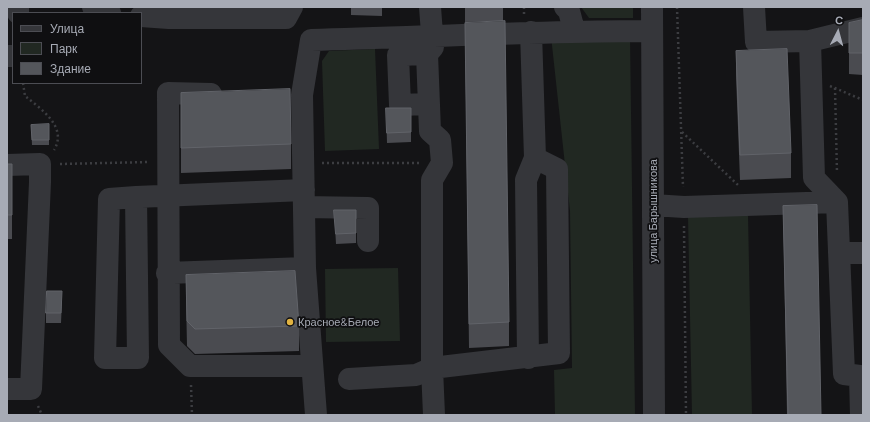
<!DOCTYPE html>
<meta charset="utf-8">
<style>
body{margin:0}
#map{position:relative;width:870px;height:422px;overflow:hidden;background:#141416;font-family:Barlow,sans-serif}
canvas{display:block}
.frame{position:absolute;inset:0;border:8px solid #a7abb5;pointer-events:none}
.legend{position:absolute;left:12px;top:12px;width:130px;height:72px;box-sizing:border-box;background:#0f0f11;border:1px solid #4c4d53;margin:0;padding:5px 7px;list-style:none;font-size:12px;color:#a7abb5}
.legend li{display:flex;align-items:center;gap:8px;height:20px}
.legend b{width:20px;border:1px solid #4c4d53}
.north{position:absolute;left:818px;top:12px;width:40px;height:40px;-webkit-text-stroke:3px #0f0f11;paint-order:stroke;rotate:6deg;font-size:11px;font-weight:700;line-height:16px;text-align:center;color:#a7abb5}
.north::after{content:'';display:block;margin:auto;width:14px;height:18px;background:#a7abb5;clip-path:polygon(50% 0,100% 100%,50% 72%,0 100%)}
</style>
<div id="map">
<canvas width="870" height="422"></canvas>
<div class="frame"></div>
<ul class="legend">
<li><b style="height:5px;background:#35363a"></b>Улица</li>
<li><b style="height:11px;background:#212822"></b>Парк</li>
<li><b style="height:11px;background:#54565b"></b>Здание</li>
</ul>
<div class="north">С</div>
</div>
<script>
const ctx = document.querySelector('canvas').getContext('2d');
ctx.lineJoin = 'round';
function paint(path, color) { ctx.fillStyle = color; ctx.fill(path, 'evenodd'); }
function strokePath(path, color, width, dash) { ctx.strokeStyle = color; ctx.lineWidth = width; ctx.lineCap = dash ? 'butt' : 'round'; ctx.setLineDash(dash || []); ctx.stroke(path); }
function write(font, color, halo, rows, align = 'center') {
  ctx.font = font + ' Barlow,sans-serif'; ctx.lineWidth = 3.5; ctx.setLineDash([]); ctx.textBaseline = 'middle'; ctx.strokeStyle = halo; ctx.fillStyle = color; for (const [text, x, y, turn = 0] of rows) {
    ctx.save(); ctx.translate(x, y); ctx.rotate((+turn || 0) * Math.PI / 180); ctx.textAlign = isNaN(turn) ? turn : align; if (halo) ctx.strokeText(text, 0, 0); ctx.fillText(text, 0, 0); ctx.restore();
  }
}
paint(new Path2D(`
 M581 7H633V18H589Z
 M551 36H630L635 415H555L554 370 572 368 570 211Z
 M375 49 379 149 325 151 322 61 329 51Z
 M748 215 752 415H692L688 216Z
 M398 268 400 341 326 342 325 269Z`), '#212822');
strokePath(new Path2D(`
 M524 7V14
 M677 7 683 187
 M23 83 25 96C41 109 68 127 54 150
 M830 86 863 100
 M835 88 837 173
 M682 132 738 185
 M322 163H419
 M60 164 149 162
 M684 226 686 415
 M191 385 192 415
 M38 406 42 415`), '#3c3d41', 2.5, [2, 3]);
strokePath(new Path2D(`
 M18 7V13
 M93 7 110 13
 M169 7V18H286L292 7
 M430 7 433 47 427 54 430 131 440 140 442 163 432 180V368L434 415
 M565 7 569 11 574 30
 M652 7 654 415
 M754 7 756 42 810 41 814 178 837 202
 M141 16 169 18
 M810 41 863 28
 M427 54 398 55 400 105 429 104
 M7 56H13
 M211 94 168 93 169 345 190 366H312
 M7 165 40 164V182L31 389H7
 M136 197 138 358H105L109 199 136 197 304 190
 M653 205 684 207 837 202 844 374 860 376 861 415
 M304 207 368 208V241
 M839 253H863
 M167 273 305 268
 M528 358 526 180 535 158
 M349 379 416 375 432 368 559 353 557 169 535 158 531 32
 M316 415 305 268 302 95 311 40C425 37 538 31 652 31`), '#35363a', 22);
paint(new Path2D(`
 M351 7H382V16L351 15Z
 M465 7H503V21L465 22Z
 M863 20V75L849 74V23Z
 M465 23 509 322V346L469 348Z
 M736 51 791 153V178L740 180 736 76Z
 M181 93 291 144V169L181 173Z
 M386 108H411V142L387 143Z
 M49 124V145H32L31 125Z
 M7 164H12V239H7Z
 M783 206 821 415H787Z
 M334 210H356V243L336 244Z
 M186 275 299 326V351L195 354 187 346 186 299Z
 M62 301 61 323H46V313Z`), '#4a4b50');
const building = new Path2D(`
 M863 20V53H849V23Z
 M505 21 509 322 469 324 465 23Z
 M787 49 791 153 740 155 736 51Z
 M290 89 291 144 181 148V93Z
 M386 108H411V132L387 133Z
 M49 124V140H32L31 125Z
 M7 164H12V215H7Z
 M817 205 821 415H788L783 206Z
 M334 210H356V233L336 234Z
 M295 271 299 326 195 329 187 321 186 275Z
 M47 291H62L61 313H46Z`);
paint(building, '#54565b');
strokePath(building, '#616369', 1);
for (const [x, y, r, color] of [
 [290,322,4,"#e1b341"]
]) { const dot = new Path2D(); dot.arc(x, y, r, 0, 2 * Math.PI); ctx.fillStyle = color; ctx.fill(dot); strokePath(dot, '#0f0f11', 1.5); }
write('11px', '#a7abb5', '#0f0f11', [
 ["улица Барышникова",653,211,-90]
]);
write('11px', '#a7abb5', '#0f0f11', [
 ["Красное&Белое",298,322]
], 'left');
</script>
